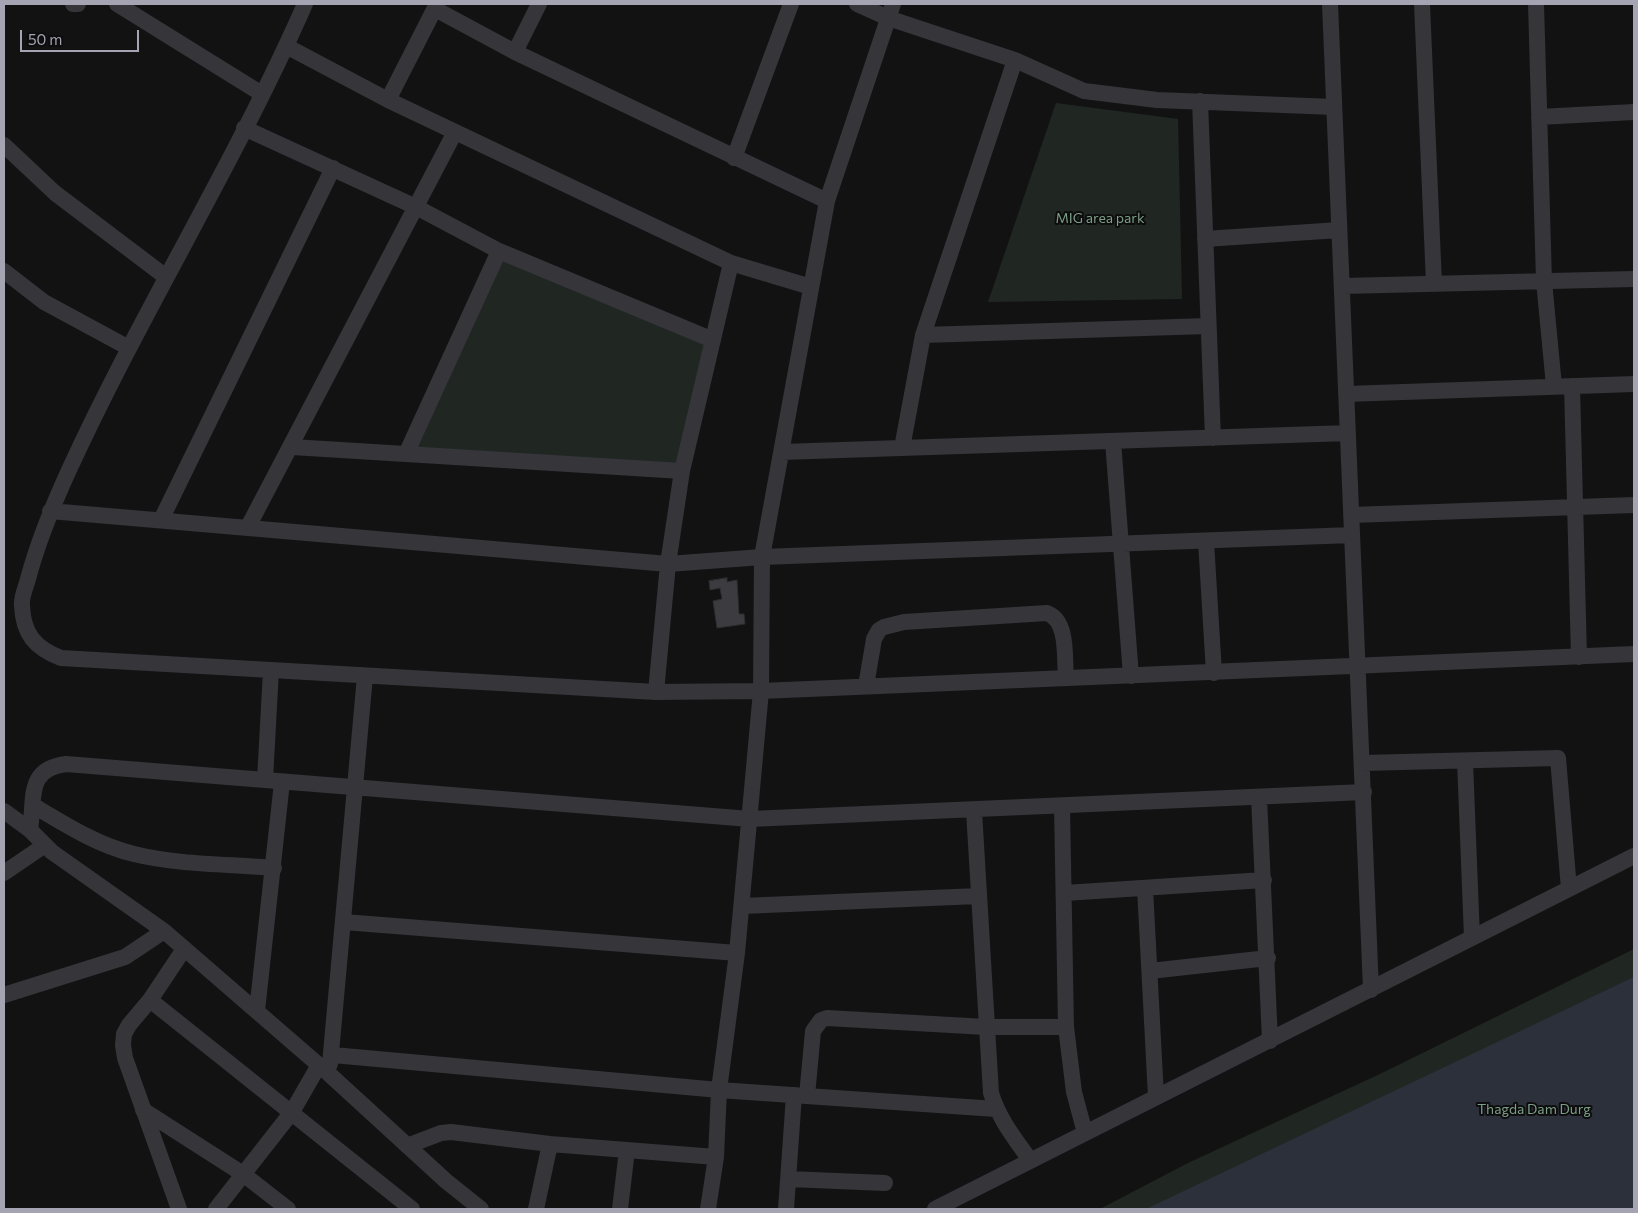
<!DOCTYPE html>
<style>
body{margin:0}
#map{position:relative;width:1638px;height:1213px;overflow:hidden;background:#121213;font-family:Commissioner,sans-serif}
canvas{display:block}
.frame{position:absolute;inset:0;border:5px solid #a4a4b3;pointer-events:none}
.scale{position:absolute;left:20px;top:30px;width:119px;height:22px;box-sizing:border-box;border:2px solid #a4a4b3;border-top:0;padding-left:6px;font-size:15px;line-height:18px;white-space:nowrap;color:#a4a4b3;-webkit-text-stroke:4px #0d0d0e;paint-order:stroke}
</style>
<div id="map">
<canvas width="1638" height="1213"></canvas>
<div class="frame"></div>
<div class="scale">50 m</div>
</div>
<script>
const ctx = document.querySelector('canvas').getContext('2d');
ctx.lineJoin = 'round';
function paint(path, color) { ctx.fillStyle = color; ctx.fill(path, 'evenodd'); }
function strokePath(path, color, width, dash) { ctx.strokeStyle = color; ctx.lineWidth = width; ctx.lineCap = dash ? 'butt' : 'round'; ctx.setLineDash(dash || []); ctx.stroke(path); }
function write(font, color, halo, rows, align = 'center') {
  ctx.font = font + ' Commissioner,sans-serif'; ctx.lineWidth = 4; ctx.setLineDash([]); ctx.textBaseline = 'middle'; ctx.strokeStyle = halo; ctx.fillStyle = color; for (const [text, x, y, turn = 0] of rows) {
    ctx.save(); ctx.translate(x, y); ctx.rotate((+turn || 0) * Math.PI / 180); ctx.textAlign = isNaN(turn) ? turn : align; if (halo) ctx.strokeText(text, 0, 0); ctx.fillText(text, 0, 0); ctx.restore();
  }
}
paint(new Path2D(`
 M1056 103 1178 119 1182 299 988 302Z
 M499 251 713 340 682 471 406 454Z
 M1634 949V1209H1100L1188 1163 1382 1073Z`), '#202723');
paint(new Path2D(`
 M1634 977V1209H1146Z`), '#2c303b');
const building = new Path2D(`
 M727 578V582L737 580 739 614H744L745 624 717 628 713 601 722 599 720 588 710 590 709 581Z`);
paint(building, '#3c3c40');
strokePath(building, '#2d2c2f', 1);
strokePath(new Path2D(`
 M73 4H78
 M117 4 262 94
 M305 4C235 163 142 311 69 470 53 505 38 541 28 579 26 587 21 597 22 605 23 634 35 648 61 658L656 692 761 691 1634 654
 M857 4 888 18 1015 60 1084 91 1157 100 1334 107
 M1330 4 1371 990
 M1422 4 1434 284
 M1536 4 1544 281 1554 386
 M435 9 515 52 827 201
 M286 46 388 100 731 263 682 471 668 564 656 692
 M515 52 539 4
 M388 100 437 4
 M1200 101 1213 438
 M1539 117 1634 112
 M244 128 416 207 499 251 713 340
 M4 145 55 193 166 277
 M734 158 791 4
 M1205 239 1339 230
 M731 263 811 287
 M4 271 44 302 129 348
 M1342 286 1634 279
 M923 335 1208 326
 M1572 386 1579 657
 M1346 394 1634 384
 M1113 441 1131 676
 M292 447 682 471
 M902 448 923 335 1015 60
 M782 452 1348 433
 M406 454 499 251
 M50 511 668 564 762 557 1352 535
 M1351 515 1634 505
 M161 520 333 168
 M248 527 455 132
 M1206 541 1214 673
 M866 686 874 639 879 630 884 627 904 622 1047 613C1069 621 1064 659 1066 678
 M1465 761 1472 938
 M1363 763 1558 758 1569 889
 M265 780 271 670
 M1259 797 1270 1041
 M34 806C66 825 97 845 134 854 179 865 228 864 274 868
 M1062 806 1066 1027 1074 1092 1085 1133
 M4 811 30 830 52 852 164 931 328 1073 446 1181 481 1209
 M974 811 991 1093C999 1119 1015 1139 1030 1160
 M30 830C35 798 26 769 66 764L750 819 1364 792
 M4 873 45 845
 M1145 888 1156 1097
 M1065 893 1264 880
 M742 906 978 896
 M344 922 737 953
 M1150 971 1268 958
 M4 995 125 957 164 931
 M150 1000 412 1209
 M257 1011 282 782
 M333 1055 719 1090 996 1109
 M330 1064 365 676
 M807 1096 813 1031 821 1020 827 1018 986 1027H1066
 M143 1110 243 1174 288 1209
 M407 1146 441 1133 451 1132 550 1144 716 1157
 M789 1179 885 1183
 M179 1209 125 1058 123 1045 124 1034 129 1025 150 1000 184 949
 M216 1209 292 1112 319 1065
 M536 1209 550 1144
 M620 1209 627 1150
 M708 1209 716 1157 719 1090 737 953 761 691 762 557 827 201 893 4
 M786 1209 794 1095
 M935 1209 1634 856`), '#35353a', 16);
write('14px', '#7c9d87', '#0d0d0e', [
 ["MIG area park",1100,218],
 ["Thagda Dam Durg",1534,1109]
]);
</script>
